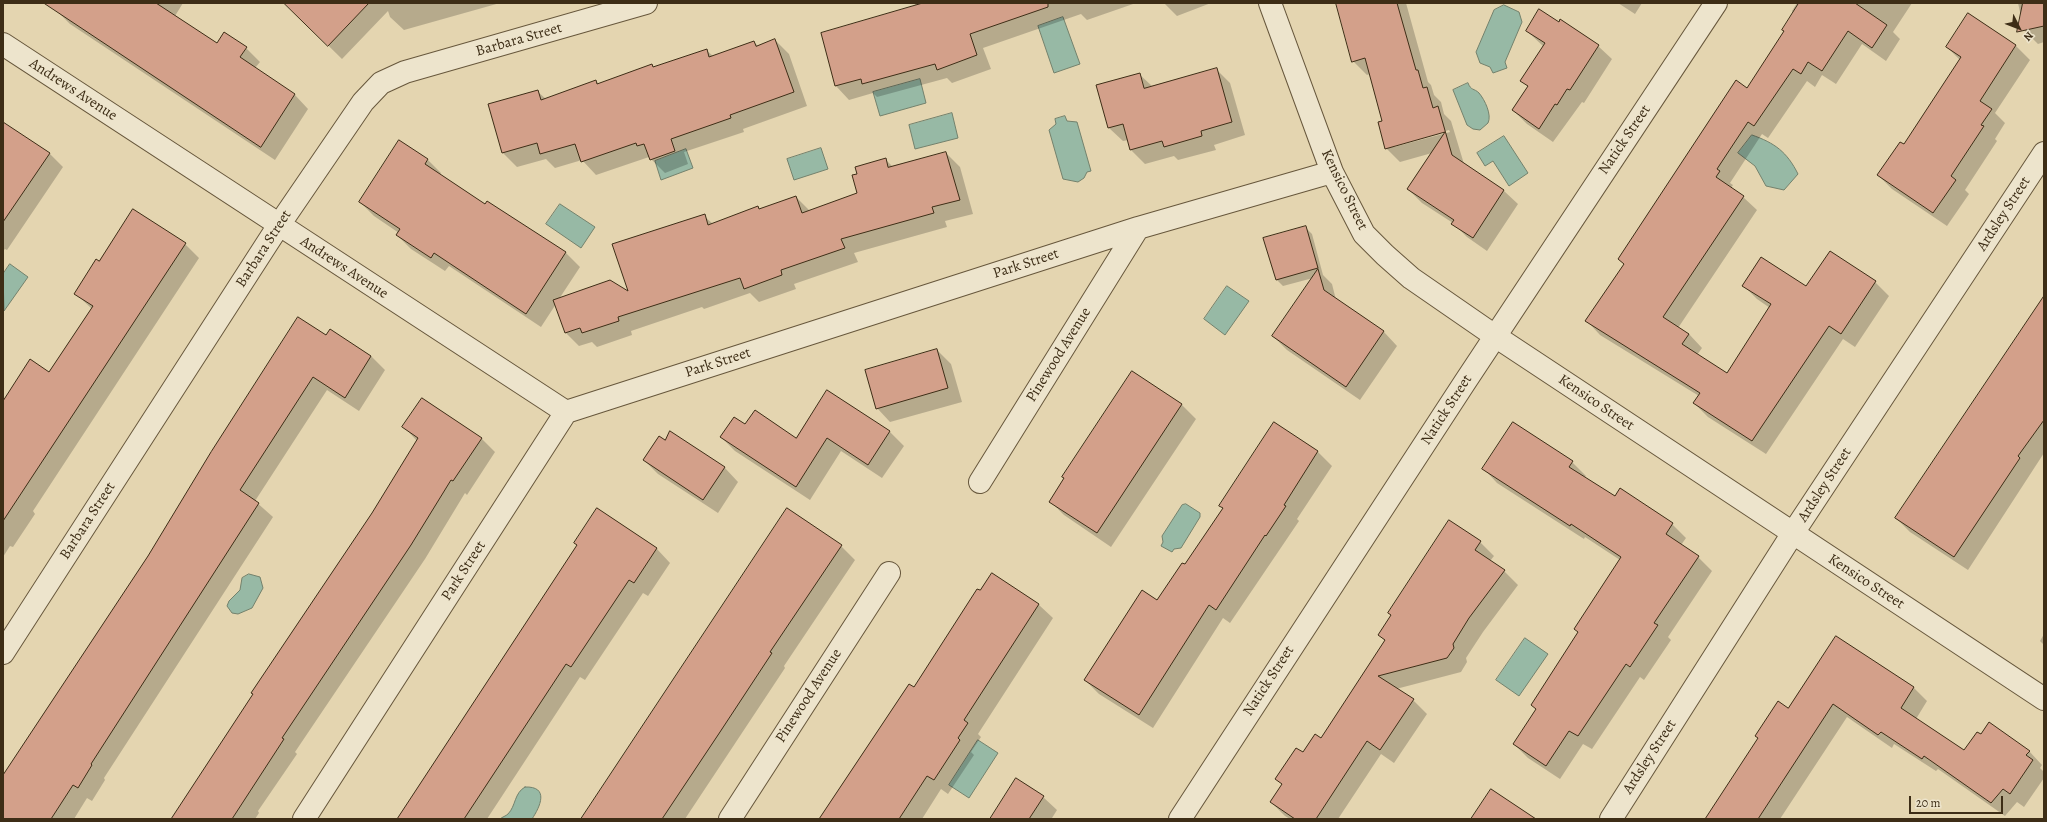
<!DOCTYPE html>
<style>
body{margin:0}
#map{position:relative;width:2047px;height:822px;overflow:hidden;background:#e4d5b0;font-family:Alegreya,serif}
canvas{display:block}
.frame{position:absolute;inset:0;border:4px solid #3d2d16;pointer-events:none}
.north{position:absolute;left:1999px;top:8px;width:40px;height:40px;-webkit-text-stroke:3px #ede4cc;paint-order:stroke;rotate:132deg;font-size:11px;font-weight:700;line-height:16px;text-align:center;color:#3d2d16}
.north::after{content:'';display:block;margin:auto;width:14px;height:18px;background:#3d2d16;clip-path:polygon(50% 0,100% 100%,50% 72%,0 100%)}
.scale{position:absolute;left:1909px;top:796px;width:94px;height:18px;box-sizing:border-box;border:2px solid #3d2d16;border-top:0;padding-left:5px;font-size:12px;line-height:14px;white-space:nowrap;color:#3d2d16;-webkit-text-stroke:3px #ede4cc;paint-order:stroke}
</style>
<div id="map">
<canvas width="2047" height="822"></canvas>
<div class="frame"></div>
<div class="north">N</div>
<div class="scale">20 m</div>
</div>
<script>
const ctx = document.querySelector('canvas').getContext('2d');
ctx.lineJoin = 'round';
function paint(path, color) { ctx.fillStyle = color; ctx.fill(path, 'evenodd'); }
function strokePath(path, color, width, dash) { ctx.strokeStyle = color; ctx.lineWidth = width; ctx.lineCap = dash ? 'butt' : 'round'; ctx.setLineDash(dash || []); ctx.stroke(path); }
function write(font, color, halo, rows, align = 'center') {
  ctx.font = font + ' Alegreya,serif'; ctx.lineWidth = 3; ctx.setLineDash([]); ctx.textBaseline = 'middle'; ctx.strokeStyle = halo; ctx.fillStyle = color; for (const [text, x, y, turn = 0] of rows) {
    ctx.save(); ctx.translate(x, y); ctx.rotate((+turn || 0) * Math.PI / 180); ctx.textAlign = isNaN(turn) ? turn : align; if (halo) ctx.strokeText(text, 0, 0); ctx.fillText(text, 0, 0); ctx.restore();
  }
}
const water = new Path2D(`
 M1504 5 1519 12 1522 22 1505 62 1507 68 1493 73 1490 67 1480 63 1476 52 1494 10Z
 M1063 17 1080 64 1054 73 1038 26Z
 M920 79 926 103 880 116 873 92Z
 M1468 83C1471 91 1474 88 1479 93 1485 100 1492 115 1488 123L1480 130 1473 129 1467 125 1453 90Z
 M952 113 958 138 915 149 909 125Z
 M1065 116 1067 121 1077 122 1091 171 1087 172 1084 178 1078 182 1063 179 1049 130 1056 124 1055 119Z
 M1752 135C1775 143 1787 152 1798 174L1784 190 1766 186 1755 166 1738 153Z
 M1504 136 1528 173 1509 186 1493 161 1485 166 1477 153Z
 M821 148 828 169 794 180 787 159Z
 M686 149 693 168 661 180 655 161Z
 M560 204 595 227 581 248 546 224Z
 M10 264 28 277 4 311 3 274Z
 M1227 286 1249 301 1225 335 1204 319Z
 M1186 504 1200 513V517L1181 548 1174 549 1172 552 1161 546 1163 542 1162 536 1182 505Z
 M249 574 260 577 263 588 252 608 238 614 232 613 227 606 229 601 240 590 242 578Z
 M1525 638 1548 654 1519 696 1496 680Z
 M978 740 998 753 969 798 949 785Z
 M525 787C550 786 540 807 532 819H500C502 817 506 816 508 814 516 806 514 793 525 787Z`);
paint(water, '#97b9a5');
strokePath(water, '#73816c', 1);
paint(new Path2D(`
 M61 3H183L175 16 218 44 225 33 246 48 260 62 255 68 295 95 308 109 275 160 70 24 56 10Z
 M285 3H500L404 30 390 17 388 11 342 59Z
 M914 3H1136L1087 20 1081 14 983 48 991 69 952 83 947 78 877 97 873 93 849 100 836 86 916 6Z
 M1164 3H1211L1177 16Z
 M1337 3H1406L1428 82 1431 85 1434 95 1441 102 1444 114 1451 121 1464 164 1504 191 1518 204 1487 251 1467 237 1453 223 1422 203 1408 189 1432 153 1400 162 1386 148 1384 121 1370 74 1367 75 1353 61ZM1449 130 1450 132 1394 147V145Z
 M1618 3H1642L1635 14Z
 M1797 3H1912L1893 32 1900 39 1886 61 1862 44 1836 84 1822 75 1815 87 1807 81 1768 138 1762 134 1730 183 1733 185 1731 188 1743 197 1757 210 1678 328 1689 334 1702 348 1697 355 1727 375 1770 308 1757 299 1743 285 1806 287 1875 282 1889 296 1855 347 1843 339 1766 454 1708 417 1694 403 1699 396 1600 335 1587 321 1625 265 1619 259 1748 90 1785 32 1794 14 1792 11Z
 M2018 3H2044V42L2038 44 2024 30Z
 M1968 15 2016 46 2030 60 1995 113 2005 123 1995 139 1997 141 1965 190 1969 194 1947 226 1892 189 1878 175 1904 146 1960 60 1947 47Z
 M1527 31 1598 46 1612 59 1584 103 1582 102 1553 142 1527 124 1513 110 1528 87 1522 80 1544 47Z
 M775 40 789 54 807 106 743 129 744 132 684 152 688 164 665 173 649 157 596 175 582 160 555 168 546 159 517 167 503 153 490 105 538 92 546 99 596 81 599 84 651 65 654 68 706 50 713 56 754 42 758 46Z
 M1216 69 1230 83 1245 135 1214 145 1216 150 1178 160 1174 156 1145 164 1131 150 1129 140 1123 141 1109 128 1139 74 1152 86Z
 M3 123 49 153 63 167 7 250 5 249 3 251Z
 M946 153 960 167 973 214 945 221 947 227 854 253 858 262 794 284 796 289 759 302 750 293 704 309 702 307 631 331 632 335 597 347 592 342 579 346 566 333 556 304 541 327 449 266 445 271 411 249 397 235 399 233 374 216 360 202 428 160 441 173 440 175 485 205 487 202 566 253 580 267 559 299 630 294 704 216 713 224 758 208 760 209 796 197 810 211 858 194V174L885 159 893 167Z
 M133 210 185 244 199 258 33 511 35 514 13 547 10 546 3 557V402L49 373 92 309 75 293 99 262Z
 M1305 227 1312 234 1323 275 1332 284 1336 300 1384 332 1397 346 1360 400 1287 350 1273 336 1313 278 1283 286 1276 279Z
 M2044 297V453L1968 570 1910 532 1896 518Z
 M326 337 371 356 385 370 359 411 327 390 255 501 273 517 104 778 105 780 92 801 87 798 74 819H3V778Z
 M937 350 951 364 962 402 890 422 877 408Z
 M1132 372 1182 405 1196 419 1111 547 1064 515 1050 501Z
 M828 391 890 432 904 446 882 478 841 451 810 500 735 451 721 437 745 426 797 439Z
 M1274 423 1318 452 1332 466 1297 519 1299 521 1230 623 1223 618 1153 728 1099 694 1085 680 1158 602 1185 566 1223 508Z
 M404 427 481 438 495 452 467 495 465 493 425 559 295 752 297 754 258 811 259 813 255 819H172L373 514 417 441Z
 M671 433 725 468 738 482 718 513 658 474 644 460 665 441Z
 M1572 462 1586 476 1584 478 1615 498 1672 524 1686 538 1681 545 1698 557 1712 571 1668 637 1671 640 1644 680 1640 677 1592 749 1583 744 1560 779 1528 758 1514 744 1537 710 1620 560 1585 537 1584 539 1497 483 1484 469Z
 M597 510 657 549 670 563 648 596 643 593 585 680 580 677 487 819H398L578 545Z
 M1480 542 1494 556 1490 561 1504 571 1518 585 1483 632 1466 658 1467 662 1461 672 1396 689 1413 700 1427 714 1394 763 1381 754 1338 819H1290L1285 816 1271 802 1283 785 1277 779 1321 739 1386 642 1379 635 1392 616 1389 613Z
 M841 546 855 560 784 666 785 668 685 819H582Z
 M992 574 1039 605 1053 618 978 734 981 737 971 752 974 755 948 794 941 789 922 819H821L914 688Z
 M2044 634V645L2040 641Z
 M1836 637 1914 688 1927 701 1916 719 1965 751H2029L2042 765 2040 768 2044 772V778L2024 807 2017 802 2005 816 1938 769 1936 771 1894 744 1892 748 1847 717 1780 819H1706L1788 709Z
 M1043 797 1057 810 1052 818 1054 819H991Z`), '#0003');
const building = new Path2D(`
 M44 3H156L217 43 224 32 247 47 240 57 295 94 261 147Z
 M284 3H369L328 46Z
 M923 3H1048V7L970 34 977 55 937 70 935 64 862 84 861 79 835 86 821 33Z
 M1336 3H1397L1416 70H1418L1423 88 1427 87 1433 108 1438 106 1452 155 1504 190 1473 238 1451 224 1454 220 1407 189 1445 132 1385 149 1378 122 1382 121 1365 58 1352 62Z
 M1799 3H1855L1887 25 1872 48 1848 31 1822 71 1808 62 1801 74 1793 69 1754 126 1748 122 1717 169 1720 171 1716 177 1744 196 1663 317 1689 334 1682 344 1727 373 1771 304 1742 286 1761 257 1806 286 1830 251 1876 281 1841 334 1829 326 1752 441 1693 403 1700 393 1585 321 1624 264 1618 259 1736 80 1747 88 1784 31 1782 30Z
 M2023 3H2044V26L2017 32Z
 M1539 9 1559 22 1560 19 1599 45 1570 90 1567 89 1557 105 1555 104 1539 129 1512 110 1528 86 1520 81 1545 43 1526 31Z
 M1968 13 2016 45 1980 101 1992 109 1981 125 1984 126 1951 176 1956 180 1933 213 1877 175 1900 142 1904 144 1961 57 1946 47Z
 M775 39 794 92 730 115 731 118 671 139 675 151 650 160 644 144 637 146 636 143 581 162 575 144 540 154 537 143 502 153 488 104 538 90 541 100 596 80 597 84 652 64 653 67 707 49 709 57 754 41 756 46Z
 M1217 68 1232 122 1201 131 1202 136 1164 147 1162 141 1130 150 1123 124 1108 128 1096 85 1140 73 1144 88Z
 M3 122 50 153 3 222Z
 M399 140 428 159 425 164 485 204 487 201 566 252 526 314 434 253 431 258 396 235 400 229 359 202Z
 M946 152 960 200 932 207 934 213 841 239 845 248 781 270 782 275 744 289 740 278 618 317 619 321 582 333 580 328 565 333 553 300 610 280 628 291 612 244 705 214 708 225 758 206 759 209 796 196 802 213 857 193 852 175 857 174 855 167 886 158 888 167Z
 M133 209 186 243 3 521V401L30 359 49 372 93 306 74 294 96 259 99 261Z
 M1306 226 1318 268 1276 280 1263 238Z
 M1318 269 1324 290 1384 331 1346 387 1272 336Z
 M2044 296V420L2018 456 2020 458 1954 557 1895 518Z
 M298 317 326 335 330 329 371 356 345 398 313 377 240 490 259 503 91 764 92 765 78 788 73 785 51 819H3V775L148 556 211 452Z
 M937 349 948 388 876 409 865 370Z
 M1132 371 1182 404 1097 533 1049 502 1064 478 1062 477Z
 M827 390 890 431 868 465 827 438 796 487 720 437 734 417 745 424 755 410 796 438Z
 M422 398 482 438 453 481 451 480 411 545 282 738 284 739 232 819H171L253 694 251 693 372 513 418 438 402 427Z
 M1274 422 1318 451 1284 505 1286 506 1266 536 1265 535 1216 610 1209 605 1139 715 1084 680 1142 590 1157 600 1182 563 1185 564 1223 508 1219 506Z
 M1513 422 1573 461 1569 467 1615 496 1620 488 1673 523 1666 534 1699 556 1654 623 1658 625 1630 667 1626 664 1578 736 1569 731 1546 766 1513 744 1536 709 1531 705 1578 632 1574 629 1621 557 1571 524 1570 526 1482 469Z
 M670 431 725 467 703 500 643 460 659 436 665 440Z
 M597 508 657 548 634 583 629 580 571 667 566 664 464 819H397L577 545 574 543Z
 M787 508 842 545 770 652 772 653 720 732 662 819H581Z
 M1449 520 1481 541 1475 550 1505 570 1469 618 1453 644 1454 648 1447 658 1378 676 1414 699 1380 750 1367 741 1316 819H1295L1270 802 1282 784 1275 779 1296 748 1303 752 1315 734 1321 738 1385 640 1378 635 1391 615 1388 613Z
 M992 573 1039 604 964 720 968 723 958 738 960 740 934 780 927 776 899 819H819L909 684 914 687 977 589 980 590Z
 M1836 636 1914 687 1901 708 1964 750 1977 732 1981 734 1989 722 2030 751 2026 755 2033 760 2010 794 2003 789 1991 803 1924 756 1922 759 1881 732 1878 735 1833 704 1758 819H1705L1758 738 1755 736 1778 701 1788 708Z
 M1016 778 1044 796 1029 819H990Z
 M1491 789 1536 819H1471Z`);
paint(building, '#d3a08a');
strokePath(building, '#3d2d16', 1);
const minor = new Path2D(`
 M1270 3 1332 172 1364 234 1385 255 1411 278 1495 336 2044 699
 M3 44 566 412
 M980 482 1138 228
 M3 653 279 225 363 102 381 83 405 72 646 3
 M304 819 566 412 1138 228 1332 172
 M730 819 889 573
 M1180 819 1465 382 1716 3
 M1611 819 1793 533 2044 153`);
strokePath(minor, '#67573c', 24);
strokePath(minor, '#ede4cc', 22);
write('15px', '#3d2d16', '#ede4cc', [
 ["Barbara Street",519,40,-16],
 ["Andrews Avenue",73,90,33],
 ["Natick Street",1625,140,-56],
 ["Kensico Street",1344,190,64],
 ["Ardsley Street",2004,214,-57],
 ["Barbara Street",264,249,-57],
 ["Park Street",1026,264,-18],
 ["Andrews Avenue",344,268,33],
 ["Pinewood Avenue",1059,355,-58],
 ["Park Street",718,363,-18],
 ["Kensico Street",1596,403,34],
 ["Natick Street",1447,410,-57],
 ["Ardsley Street",1825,485,-57],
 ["Barbara Street",88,521,-57],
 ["Park Street",464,571,-57],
 ["Kensico Street",1866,582,33],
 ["Natick Street",1269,681,-57],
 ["Pinewood Avenue",809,696,-57],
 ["Ardsley Street",1650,757,-57]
]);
</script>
